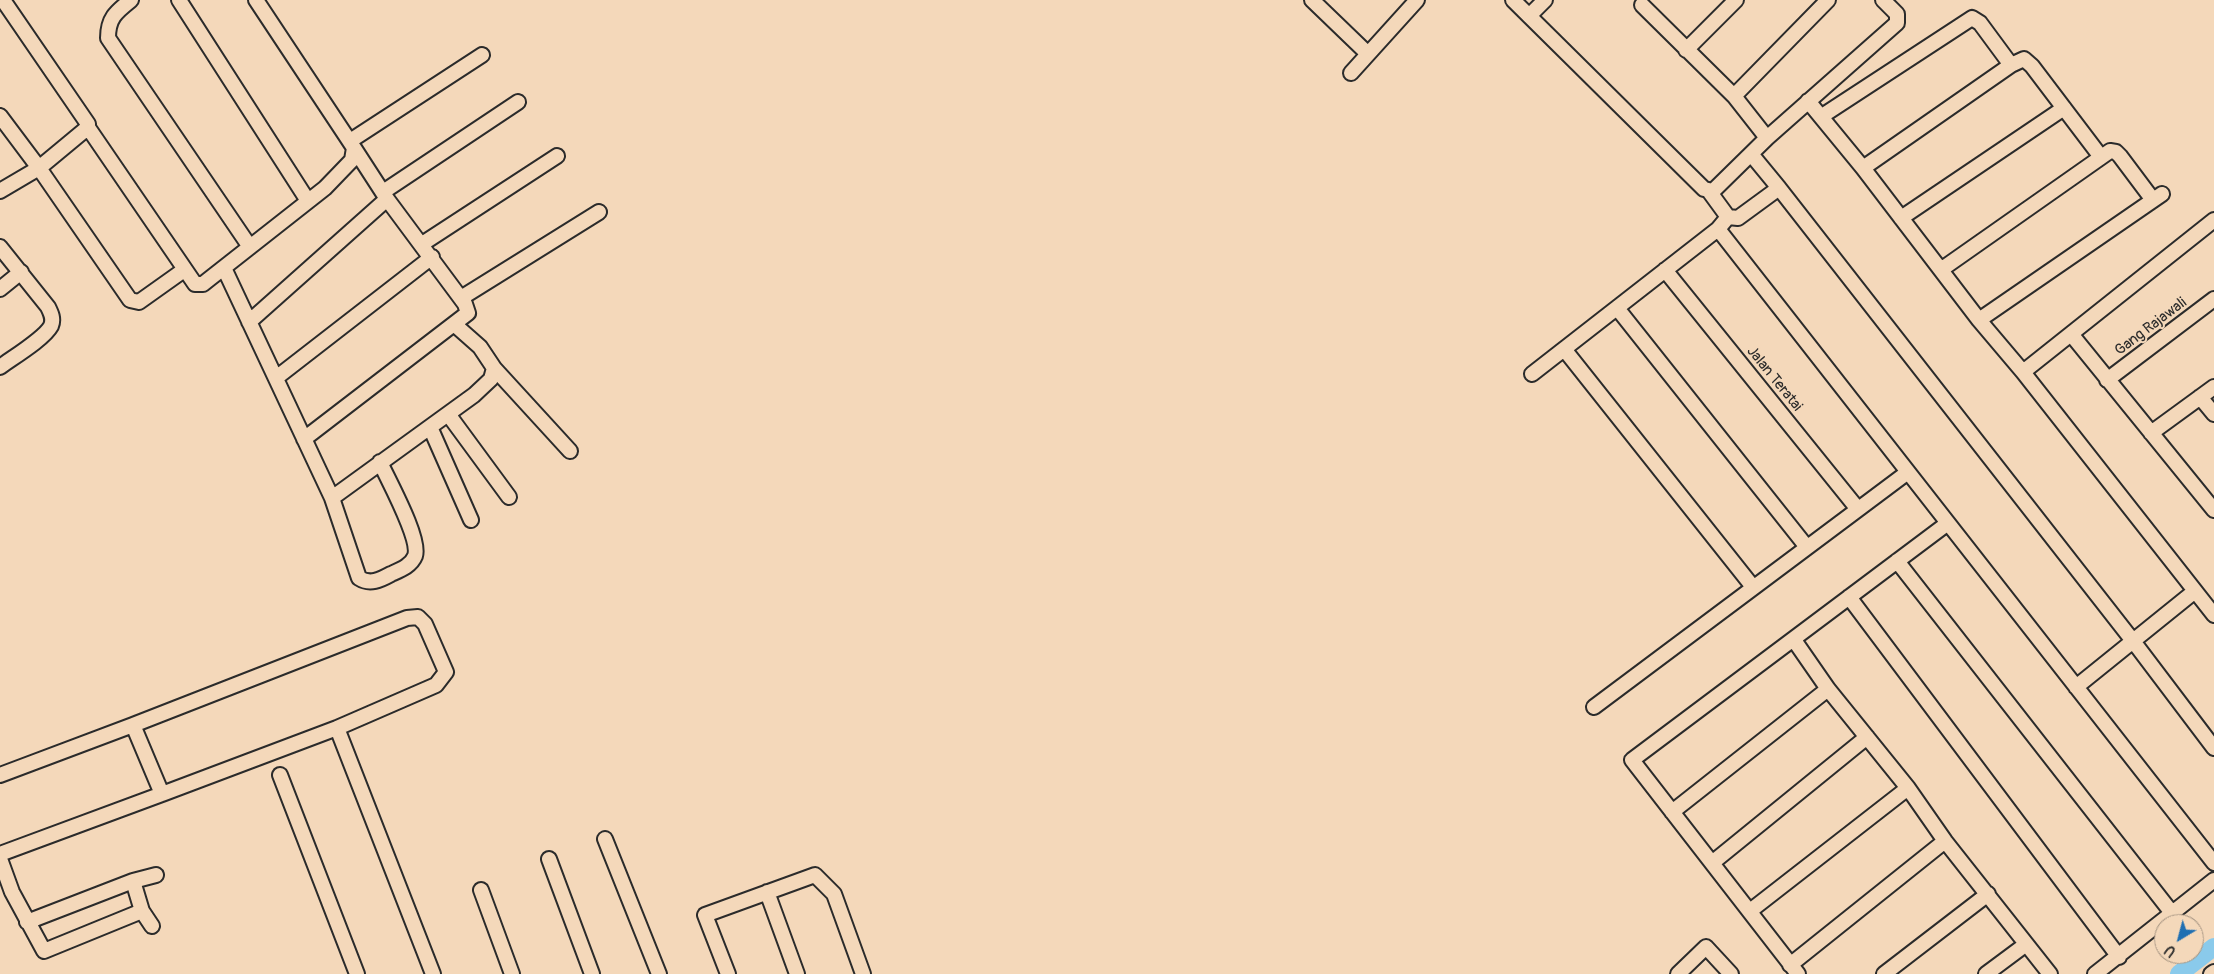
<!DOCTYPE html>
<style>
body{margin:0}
#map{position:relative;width:2214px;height:974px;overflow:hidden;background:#f4d8ba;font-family:Pangolin,sans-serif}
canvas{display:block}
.north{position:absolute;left:2154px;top:914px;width:50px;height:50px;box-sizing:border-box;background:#f4d8ba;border:1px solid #a49381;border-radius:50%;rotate:217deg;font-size:14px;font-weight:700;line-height:20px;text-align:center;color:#2b2b2b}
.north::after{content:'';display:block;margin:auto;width:18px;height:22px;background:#1f6fb2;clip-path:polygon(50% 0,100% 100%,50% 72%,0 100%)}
</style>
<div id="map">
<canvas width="2214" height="974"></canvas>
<div class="north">U</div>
</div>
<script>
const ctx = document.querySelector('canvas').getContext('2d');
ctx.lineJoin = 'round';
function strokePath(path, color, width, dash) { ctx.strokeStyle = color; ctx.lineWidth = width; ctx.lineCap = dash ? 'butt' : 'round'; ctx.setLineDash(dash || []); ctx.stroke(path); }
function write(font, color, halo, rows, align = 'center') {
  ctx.font = font + ' Pangolin,sans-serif'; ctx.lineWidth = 4; ctx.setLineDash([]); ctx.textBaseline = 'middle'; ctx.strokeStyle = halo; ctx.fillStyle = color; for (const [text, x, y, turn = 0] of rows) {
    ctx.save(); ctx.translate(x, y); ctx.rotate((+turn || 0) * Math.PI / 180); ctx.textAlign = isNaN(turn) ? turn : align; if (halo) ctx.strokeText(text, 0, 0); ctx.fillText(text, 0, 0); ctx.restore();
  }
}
strokePath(new Path2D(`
 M2179 974 2214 947`), '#8acaeb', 18);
const street = new Path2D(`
 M131 0C116 12 108 18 108 38L250 247
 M179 0 308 201
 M1312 0 1367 53
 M1513 0 1704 189 1713 191 1767 138 1897 23V14L1883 0
 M1642 5 1734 96 1767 138
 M1529 16 1545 0
 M1686 50 1736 0
 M1351 73 1417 0
 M1734 96 1828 0
 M1808 101 1863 168 1979 320 2023 372 2214 615
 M0 116 39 168 130 300 139 302 184 270
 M1822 116 1972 18 1980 23 2011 65
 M87 126 195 284H203L208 280 325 188 352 160 354 148 256 0
 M350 141 482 55
 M1751 154 1779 188
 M1863 168 2011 65 2024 59 2032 66 2101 157
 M0 191 39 168 86 129 88 124 3 0
 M1709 191 1728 217 1738 218 1779 188 2133 641 2214 748
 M383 192 518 102
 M1728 217 1718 229 1948 523
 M1901 218 2064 108
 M422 244 557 156
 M0 247 48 307C51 313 54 319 51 326 44 339 12 358 0 367
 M224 268 332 498 359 578C370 585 380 580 391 574 400 570 411 566 415 556 421 539 388 480 380 462
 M1942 269 2110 151 2116 152 2120 156 2153 200
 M1665 270 1857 508
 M0 289 21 272
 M461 298 599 212
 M1617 308 1806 546
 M1979 320 2162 194
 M249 322 387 199
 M2071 334 2214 510
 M1564 349 1753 587
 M494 368 570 451
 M2023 372 2214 220
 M1532 374 1718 229
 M276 378 432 257
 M2107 380 2214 299
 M2200 397 2214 414
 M448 414 509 497
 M430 427 471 520
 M2151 433 2214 387
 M304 439 468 313 465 304 387 199 354 148
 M332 498 474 395 491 379 494 368 480 347 454 324
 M1897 561 2172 913
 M1849 597 2119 957
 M1794 640 1828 689 1908 788 1945 841 2050 974
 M2076 687 2195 591
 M1594 707 1908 472
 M133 725 407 618 418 617 425 624 446 672 436 685 337 728
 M0 775 133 725 162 794 0 854
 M280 775 357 974
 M162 794 337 728 433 974
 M1672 812 1828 689
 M605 839 659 974
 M0 859 12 892 44 951 142 911 152 926
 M549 859 592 974
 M1712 863 1867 737
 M133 881 156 875
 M481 890 512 974
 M767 892 797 974
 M1750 911 1908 788
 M27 922 133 881 142 911
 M1790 965 1945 841
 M728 974 705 915 815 875 834 894 863 974
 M1678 974 1706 947 1731 974
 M1798 974 1632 760 1948 523 2214 863
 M1884 974 1988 894
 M1986 974 2025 945
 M2095 974 2214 880
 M2211 974 2214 972`);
strokePath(street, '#2b2b2b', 18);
strokePath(street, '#f4d8ba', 14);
write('15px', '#2b2b2b', '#f4d8ba', [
 ["Gang Rajawali",2151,327,-37],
 ["Jalan Teratai",1774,379,51]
]);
</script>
